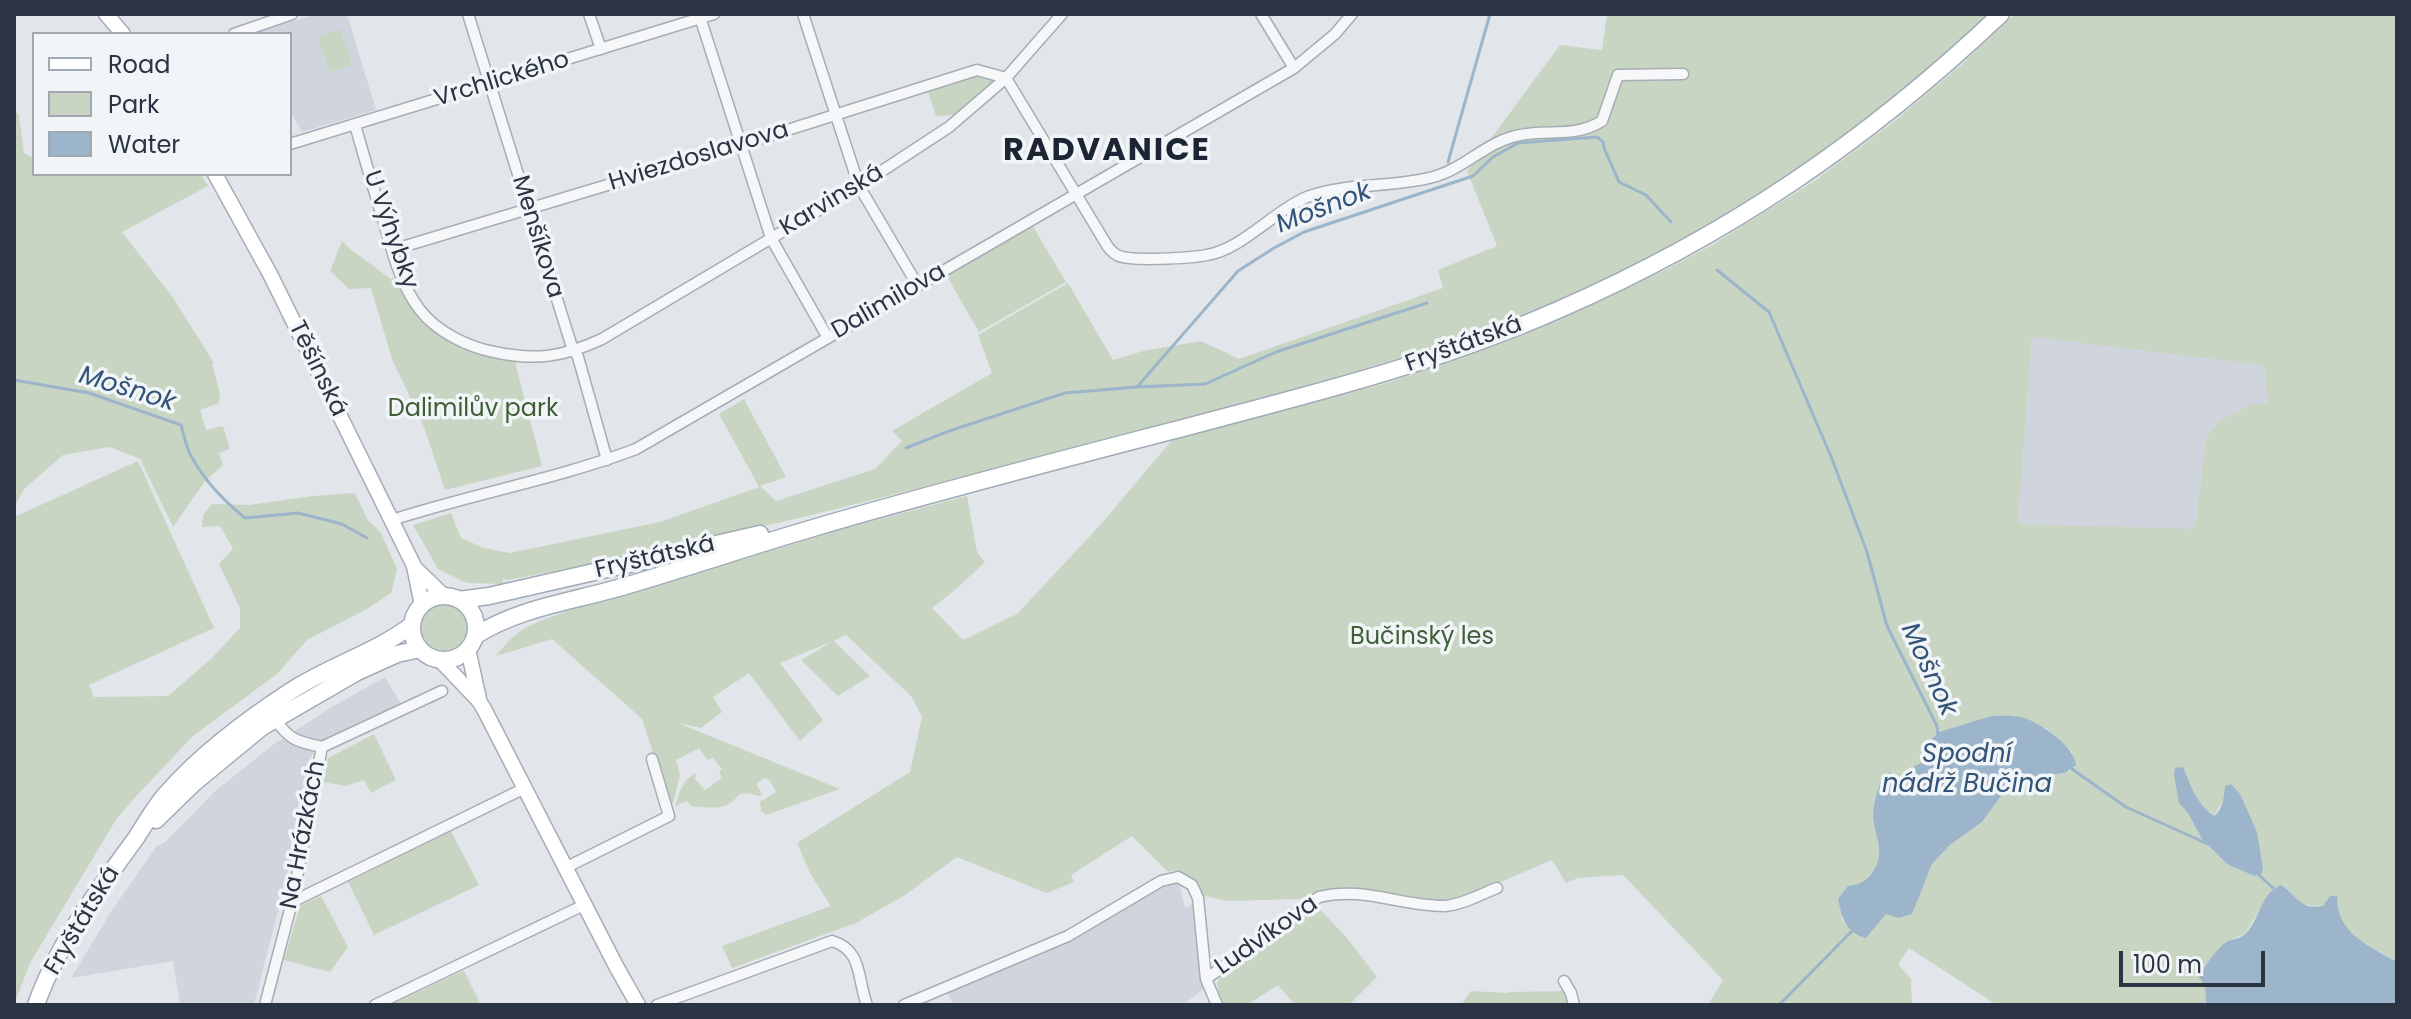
<!DOCTYPE html>
<meta charset="utf-8">
<style>
body{margin:0}
#map{position:relative;width:2411px;height:1019px;overflow:hidden;background:#e2e6eb;font-family:Poppins,sans-serif}
canvas{display:block}
.frame{position:absolute;inset:0;border:16px solid #2a3443;pointer-events:none}
.legend{position:absolute;left:32px;top:32px;width:260px;height:144px;box-sizing:border-box;background:#f2f5f8;border:2px solid #a2a8b0;margin:0;padding:10px 14px;list-style:none;font-size:24px;color:#2a3443}
.legend li{display:flex;align-items:center;gap:16px;height:40px}
.legend b{width:40px;border:2px solid #a2a8b0}
.scale{position:absolute;left:2119px;top:951px;width:146px;height:36px;box-sizing:border-box;border:4px solid #2a3443;border-top:0;padding-left:10px;font-size:24px;line-height:28px;white-space:nowrap;color:#2a3443;-webkit-text-stroke:6px #f2f5f8;paint-order:stroke}
</style>
<div id="map">
<canvas width="2411" height="1019"></canvas>
<div class="frame"></div>
<ul class="legend">
<li><b style="height:10px;background:#fff"></b>Road</li>
<li><b style="height:22px;background:#c8d5c3"></b>Park</li>
<li><b style="height:22px;background:#9db5cb"></b>Water</li>
</ul>
<div class="scale">100 m</div>
</div>
<script>
const ctx = document.querySelector('canvas').getContext('2d');
ctx.lineJoin = 'round';
function paint(path, color) { ctx.fillStyle = color; ctx.fill(path, 'evenodd'); }
function strokePath(path, color, width, dash) { ctx.strokeStyle = color; ctx.lineWidth = width; ctx.lineCap = dash ? 'butt' : 'round'; ctx.setLineDash(dash || []); ctx.stroke(path); }
function write(font, color, halo, rows, align = 'center') {
  ctx.font = font + ' Poppins,sans-serif'; ctx.lineWidth = 7; ctx.setLineDash([]); ctx.textBaseline = 'middle'; ctx.strokeStyle = halo; ctx.fillStyle = color; for (const [text, x, y, turn = 0] of rows) {
    ctx.save(); ctx.translate(x, y); ctx.rotate((+turn || 0) * Math.PI / 180); ctx.textAlign = isNaN(turn) ? turn : align; if (halo) ctx.strokeText(text, 0, 0); ctx.fillText(text, 0, 0); ctx.restore();
  }
}
paint(new Path2D(`
 M316 14H347L376 110 302 132 290 111V34H251Z
 M2032 337 2147 347 2264 365 2269 404 2206 438 2195 530 2018 524Z
 M385 677 402 706 359 724 319 744 309 760 292 856 254 1005H180L173 961 71 978 112 910 157 846 164 843 214 792 274 744 332 707Z
 M1172 881 1179 882 1185 908 1192 904 1204 989 1182 1005H953L948 993 1068 941 1160 886Z`), '#d0d5dd');
paint(new Path2D(`
 M1607 14H1988C1845 149 1678 259 1492 326 1366 373 1235 404 1105 439 907 493 709 543 507 580L502 578 504 584 467 583 438 569 413 525 451 513 461 538 484 548 510 553 660 522 759 487 719 414 744 399 786 477 760 486 776 501 875 469 902 441 892 431 992 373 978 335 1068 283 1113 360 1143 351 1201 341 1239 359 1443 288 1438 270 1497 246 1467 171 1560 45 1602 50Z
 M2015 14H2397V960H2393L2357 938 2345 927 2337 909C2313 903 2286 906 2261 907L2245 934 2225 942 2205 986 2206 1005H1997L1909 948 1898 964 1911 979 1912 1005H1708L1723 980 1623 875 1578 878 1566 883 1552 860 1454 902 1417 900 1359 889 1339 888 1300 899 1227 901 1200 895 1194 883 1174 870 1168 872 1132 836 1071 875 1074 882 1047 893 957 857 905 895 856 923 732 968 722 946 831 906 811 875 797 843 910 772 922 717 912 697 846 635 834 641 870 676 838 696 801 660 833 641 780 663 823 720 800 741 749 673 713 697 722 712 701 728 678 723 840 789 766 815 761 810 760 802 776 792 769 780 764 778 756 784 762 793 760 796C731 789 744 798 724 806 715 809 701 807 691 806L687 801 675 806C680 792 682 780 696 773L695 779 705 790 722 778 719 772 722 769 713 758 707 760 699 748 676 760 680 775 673 803 670 804 642 719 552 639 496 656C521 624 533 624 570 610L854 526 967 496 977 552 985 562 955 590 932 608 963 640 1017 614 1103 522 1172 440 1390 382 1501 344 1559 320 1665 270 1712 245 1813 182 1891 124 1960 66ZM2032 337 2264 365 2268 404 2254 403 2220 421 2206 438 2195 529 2018 524ZM1991 716 2046 728 2072 752 2073 769 2065 773 2031 777 2004 792 1982 822 1950 845 1932 864 1924 882 1856 935 1842 920 1848 886C1869 885 1882 865 1879 844 1878 836 1873 827 1873 819 1872 812 1874 805 1874 799L1896 786 1909 795 1916 796 1923 786 1930 741 1939 732ZM2183 767C2192 788 2195 802 2214 816L2224 799 2240 794 2263 869 2254 876 2227 864 2202 839 2188 813 2179 803Z
 M340 29 352 65 330 72 318 37Z
 M974 75H981L995 81 957 115 936 116 927 89Z
 M14 110 19 115 24 153 34 159V174H200L208 186 122 232 172 296 214 363 212 364 220 393 219 403 200 410 206 430 223 426 230 449 219 453 223 465 205 481 173 527 140 459 110 447 63 455 24 489 14 508Z
 M1032 225 1066 282 979 332 946 275Z
 M342 241 350 249 391 279 393 277C420 331 459 350 515 362L542 466 445 490 424 427 392 359 371 288 349 289 330 271Z
 M138 461 214 628 89 685 94 697 168 696 211 659 240 628V608L219 564 233 549 220 526 202 527 203 515 212 504 249 505 313 496 355 493 367 519 381 533 397 569 391 593 367 609 307 640 277 674 193 736 140 792 117 818 30 963 14 1005V517Z
 M421 628a23 23 0 1 1 46 0a23 23 0 1 1-46 0Z
 M374 734 396 780 371 793 364 780 346 786 323 782 328 758Z
 M451 831 479 885 374 935 348 882Z
 M321 896 348 947 330 972 284 960 300 906Z
 M1315 904 1347 938 1377 977 1349 1005H1295L1278 985 1247 1005H1221L1217 983 1221 975Z
 M464 971 481 1005H390L463 971Z
 M1471 991 1508 993 1509 992 1566 991 1571 1005H1461Z`), '#c8d5c3');
paint(new Path2D(`
 M1991 716C2002 716 2014 715 2024 718 2041 723 2075 747 2076 765L2065 773 2031 777 2004 792 1982 822 1950 845 1932 864 1912 914 1899 918 1886 914 1866 938C1846 933 1842 918 1838 899L1848 886C1868 885 1881 867 1879 847 1878 837 1873 827 1873 816 1873 801 1878 789 1884 774L1891 772C1896 784 1901 795 1916 796L1923 786 1916 780 1913 767 1925 761 1930 741 1939 732Z
 M2183 767C2192 787 2195 802 2214 816 2223 809 2224 797 2225 786L2231 784 2240 794 2257 832 2263 869 2261 874 2254 876 2227 864 2202 839 2188 813 2179 803 2174 775 2175 768Z
 M2281 885C2299 897 2299 910 2323 906L2330 896H2337C2337 933 2365 943 2393 960H2397V1005H2206L2205 986 2199 977C2205 966 2216 949 2226 942 2231 939 2239 939 2244 935 2259 923 2260 893 2281 885Z`), '#9db5cb');
strokePath(new Path2D(`
 M1448 162 1490 14
 M1717 270 1769 312 1832 459 1867 552 1887 626 1937 726 1938 735
 M14 380 89 393 181 425C184 435 186 447 191 456 204 480 224 501 245 518L298 513 342 524 367 538
 M1137 387 1205 384 1276 352 1427 303
 M906 448 949 431 1065 393 1137 387 1238 271 1274 248 1304 232 1473 176 1493 157 1518 143 1597 137 1603 142 1604 148 1619 182 1646 195 1671 222
 M2072 769 2126 807 2208 844
 M2258 874 2273 888
 M1779 1005 1852 931`), '#9db5cb', 3);
const street = new Path2D(`
 M468 14 571 344 578 357 607 460
 M589 14 601 49
 M699 14 771 238 828 338
 M803 14 859 186 918 286
 M1261 14 1294 68
 M234 34 292 14
 M355 125C364 156 373 188 383 219 392 251 400 284 420 310 437 332 468 347 494 352 536 361 563 357 602 339L859 186 949 127 1006 78 1062 14
 M290 144 714 14
 M392 250 740 145 977 70 1006 78 1108 247C1111 250 1113 253 1117 255 1128 262 1192 258 1207 255 1241 250 1275 210 1307 197 1346 182 1394 188 1433 177 1464 169 1487 141 1520 135 1549 129 1575 138 1602 121L1618 75 1683 74
 M392 520C472 494 557 479 636 449L1294 68 1335 34 1352 14
 M275 719C289 740 298 742 322 747
 M322 747 442 691
 M565 868 669 816 652 759
 M292 902 525 788
 M1206 979 1319 897C1364 886 1399 906 1444 906 1462 905 1481 894 1497 888
 M1564 981 1571 993 1574 1005
 M265 1005 293 898 322 747
 M375 1005 584 905
 M657 1005 832 941C863 950 857 979 867 1005
 M904 1005 1068 936 1161 881 1178 877 1192 885 1198 898 1206 979 1217 1005`);
const secondary = new Path2D(`
 M106 14 123 34
 M215 174 270 274 414 566 422 605
 M414 567 444 596
 M468 649 479 699
 M440 660 479 701 484 709 616 966 638 1005`);
const primary = new Path2D(`
 M412 628a32 32 0 1 1 64 0a32 32 0 1 1-64 0Z
 M459 600 489 596 760 534
 M475 636C520 607 575 601 625 586 687 568 748 547 810 529 938 491 1068 458 1198 424 1320 392 1442 361 1558 310 1728 236 1867 141 2001 14
 M156 820 194 783 262 727 357 672 397 654 420 649
 M36 1005C58 943 98 890 136 838 146 823 155 806 167 793 203 752 249 718 294 689 332 665 376 652 412 625`);
strokePath(street, '#a7adb5', 13);
strokePath(secondary, '#a7adb5', 17);
strokePath(primary, '#a1abb7', 19);
strokePath(street, '#f5f7f9', 10);
strokePath(secondary, '#fff', 14);
strokePath(primary, '#fff', 16);
write('24px', '#2a3443', '#f2f5f8', [
 ["Vrchlického",502,80,-17],
 ["Hviezdoslavova",699,157,-17],
 ["Karvinská",832,201,-31],
 ["U Výhybky",390,230,71],
 ["Menšíkova",537,237,73],
 ["Dalimilova",889,302,-30],
 ["Fryštátská",1464,345,-20],
 ["Těšínská",317,369,64],
 ["Fryštátská",655,558,-13],
 ["Na Hrázkách",304,835,-79],
 ["Fryštátská",83,921,-59],
 ["Ludvíkova",1267,936,-35]
]);
write('24px', '#405f37', '#f2f5f8', [
 ["Dalimilův park",473,410],
 ["Bučinský les",1422,638]
]);
write('italic 26px', '#335478', '#f2f5f8', [
 ["Mošnok",1324,209,-21],
 ["Mošnok",127,390,17],
 ["Mošnok",1928,670,65],
 ["Spodní",1967,755],
 ["nádrž Bučina",1967,785]
]);
ctx.letterSpacing = '2px';
write('bold 32px', '#1c2534', '#f2f5f8', [
 ["RADVANICE",1107,152]
]);
ctx.letterSpacing = '0px';
</script>
